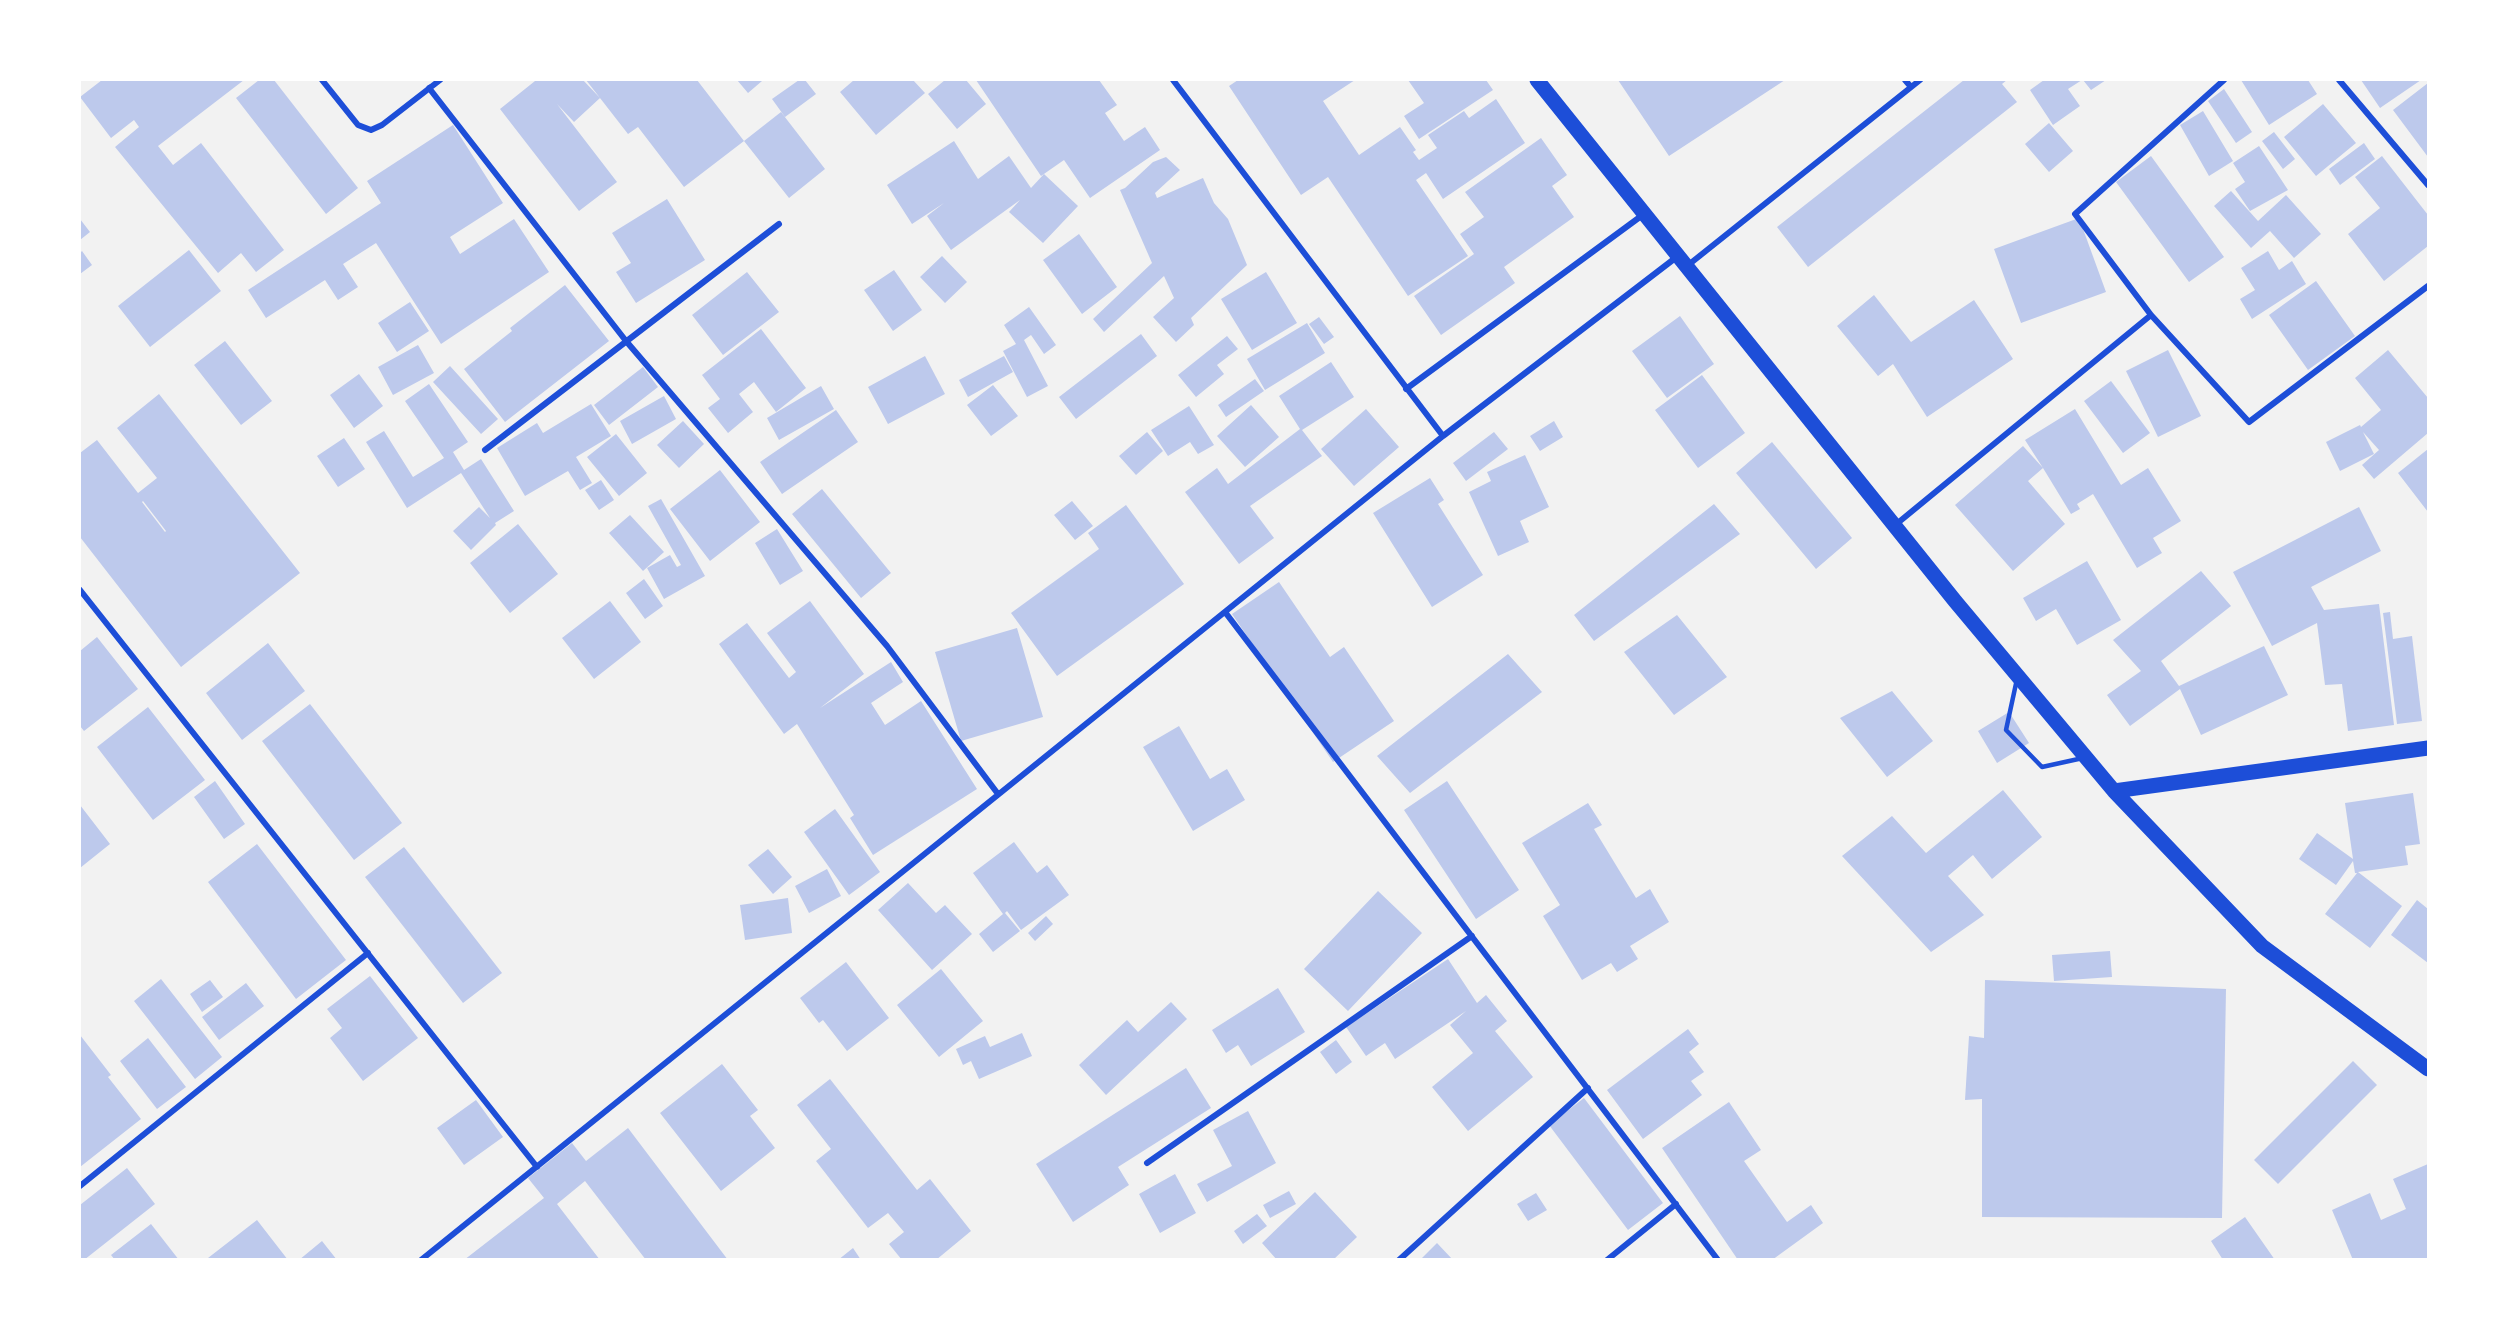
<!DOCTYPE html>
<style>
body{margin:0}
#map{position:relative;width:2508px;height:1339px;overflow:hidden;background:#f2f2f2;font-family:Jost,sans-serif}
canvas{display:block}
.frame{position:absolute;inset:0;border:81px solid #fff;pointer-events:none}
</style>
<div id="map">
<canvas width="2508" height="1339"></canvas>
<div class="frame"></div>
</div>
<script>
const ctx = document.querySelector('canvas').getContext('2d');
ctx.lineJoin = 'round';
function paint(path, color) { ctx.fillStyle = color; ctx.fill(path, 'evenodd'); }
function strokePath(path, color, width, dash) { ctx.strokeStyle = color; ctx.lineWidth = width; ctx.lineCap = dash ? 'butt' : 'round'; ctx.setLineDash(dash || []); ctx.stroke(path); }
paint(new Path2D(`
 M102 80H244L158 146 173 165 201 143 284 250 256 272 241 253 218 273 115 147 139 127 134 120 111 138 80 97Z
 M259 80H274L358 188 326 214 236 98Z
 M534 80H583L600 98 574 122 557 104 617 182 579 211 500 109 535 81Z
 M586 80H697L744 141 684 187 638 127 628 134Z
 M737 80H760L762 81 748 93Z
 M799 80H805L816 94 785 117 772 99Z
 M854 80H913L925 93 876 135 840 92Z
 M945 80H966L986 104 957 129 928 94Z
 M976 80H1099L1117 105 1105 113 1124 141 1145 127 1160 150 1090 198 1064 160 1041 176Z
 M1238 80H1355L1323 101 1359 155 1400 127 1416 150 1413 152 1419 160 1437 148 1428 135 1464 111 1469 118 1496 99 1525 143 1443 199 1426 173 1416 180 1468 256 1408 296 1328 177 1301 195 1229 86Z
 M1408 80H1486L1493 90 1419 139 1404 116 1424 103Z
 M1618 80H1785L1669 156Z
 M1964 80H2007L2002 84 2017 102 1808 267 1777 227Z
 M2044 80H2082L2068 89 2080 106 2053 125 2030 90Z
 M2083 80H2106L2091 90Z
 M2241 80H2308L2317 94 2269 125Z
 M2361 80H2421L2380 108Z
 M2428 83V157L2393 110Z
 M2224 89 2252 132 2236 143 2208 101Z
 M2323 104 2356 143 2316 176 2284 137Z
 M2203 111 2233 161 2209 176 2180 125Z
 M781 112 825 169 789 198 744 141Z
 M2049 123 2073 151 2049 172 2025 144Z
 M453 125 503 203 450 237 460 254 514 219 549 272 441 344 376 243 343 264 358 287 338 300 325 280 266 318 248 290 381 203 367 181Z
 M2274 132 2295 159 2283 169 2262 141Z
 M1541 138 1567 175 1552 186 1574 217 1504 267 1515 283 1441 335 1414 296 1474 254 1460 234 1484 217 1465 192Z
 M954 141 978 179 1009 156 1031 188 1044 174 1078 206 1043 243 1009 212 1020 200 951 250 927 216 944 203 912 224 887 185Z
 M2364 143 2375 159 2340 185 2329 169Z
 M2259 146 2288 190 2250 211 2235 189 2245 182 2233 163Z
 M2151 156 2224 257 2189 282 2116 182Z
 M2382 156 2428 215V246L2384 281 2348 234 2380 208 2355 177Z
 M1166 157 1180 170 1155 193 1157 198 1203 178 1214 203 1228 219 1247 265 1191 318 1194 325 1176 342 1153 317 1174 298 1164 276 1104 332 1093 319 1152 263 1120 190 1125 188 1153 162Z
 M2231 191 2258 221 2286 195 2321 234 2294 258 2270 231 2251 248 2214 206Z
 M667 199 705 260 636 303 616 272 631 263 612 233Z
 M2079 218 2106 292 2021 323 1994 249Z
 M80 219 90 232 80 240Z
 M1079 234 1117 287 1082 314 1043 260Z
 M189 250 221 291 150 347 118 306Z
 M82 251 92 265 80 274V253Z
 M2268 251 2279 270 2292 261 2306 284 2252 319 2240 299 2255 290 2241 268Z
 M942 256 967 282 945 303 920 277Z
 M894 270 922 310 893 331 864 290Z
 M747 272 779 312 723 355 692 315Z
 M1266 272 1297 323 1252 350 1221 299Z
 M2316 281 2355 336 2308 370 2269 315Z
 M565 285 609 341 505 422 464 369 512 331 510 328Z
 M1874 295 1911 342 1974 300 2013 359 1927 417 1893 364 1878 376 1837 326Z
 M410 302 429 331 397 352 378 323Z
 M1029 307 1056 345 1044 354 1031 335 1024 340 1048 386 1027 397 1003 351 1016 344 1004 325Z
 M1680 316 1714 364 1667 398 1632 351Z
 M1319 317 1334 337 1324 344 1309 324Z
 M1307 323 1325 353 1265 390 1247 359Z
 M761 329 806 388 776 412 754 382 739 394 753 412 728 433 708 408 720 399 702 375Z
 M1141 334 1157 356 1076 419 1059 397Z
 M1227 336 1238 349 1217 365 1224 374 1196 397 1178 375Z
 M225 341 272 401 241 425 194 365Z
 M418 345 434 373 393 395 378 367Z
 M2168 350 2201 416 2158 437 2126 371Z
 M2388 350 2428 398V433L2374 479 2362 465 2379 450 2363 432 2374 454 2340 471 2326 442 2360 425 2361 427 2381 410 2355 378Z
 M925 356 945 394 888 424 868 387Z
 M1004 356 1013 372 968 397 959 380Z
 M1331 362 1354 397 1302 430 1322 456 1250 506 1274 538 1239 564 1185 492 1217 468 1228 484 1300 429 1279 396Z
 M450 366 498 419 481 434 433 382Z
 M643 367 658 387 609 425 594 405Z
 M359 374 383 406 354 428 330 395Z
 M1702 375 1745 433 1698 468 1655 410Z
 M1255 379 1264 391 1226 417 1218 405Z
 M2111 381 2150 433 2123 453 2084 401Z
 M429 384 468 442 453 452 464 470 481 459 514 511 495 523 496 525 471 550 453 531 479 507 490 518 461 473 407 508 366 442 384 431 413 477 444 458 405 401Z
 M993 385 1018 416 991 436 967 405Z
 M821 386 834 409 779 440 767 418Z
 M159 394 300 573 181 667 80 537V453L97 440 138 493 157 478 117 428ZM143 501 166 531 165 532 142 502Z
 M664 396 676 419 632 444 620 421Z
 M591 404 611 436 576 457 592 483 580 490 568 471 525 496 497 448 537 423 543 433Z
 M1251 405 1279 437 1245 467 1217 436Z
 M1189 406 1214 445 1198 454 1190 442 1168 456 1151 430Z
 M1366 409 1399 447 1354 486 1321 449Z
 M2075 409 2121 485 2148 468 2181 521 2153 538 2162 553 2137 568 2093 494 2077 504 2080 509 2071 514 2043 468 2028 481 2065 524 2013 571 1955 505 2023 446 2043 468 2025 440Z
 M836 410 858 442 782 494 760 462Z
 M683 421 704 444 679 468 657 445Z
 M1554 421 1563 437 1540 451 1530 436Z
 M1147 432 1163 451 1136 475 1119 456Z
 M1494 432 1508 449 1466 481 1453 463Z
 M616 434 647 473 619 496 587 457Z
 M344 438 365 469 338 487 317 456Z
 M1772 442 1852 538 1816 569 1736 473Z
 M2428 449V512L2398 473Z
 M1525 455 1549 507 1520 521 1529 542 1498 556 1469 492 1491 481 1487 472Z
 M720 470 760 522 710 561 670 509Z
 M1430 478 1444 500 1438 504 1483 575 1432 607 1373 513Z
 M601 480 614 500 599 510 585 490Z
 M822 489 891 573 861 598 792 514Z
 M661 499 705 576 664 599 647 568 670 555 677 567 681 565 648 506Z
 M1072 501 1093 526 1075 540 1054 515Z
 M1714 504 1740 534 1594 641 1574 615Z
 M1126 505 1184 584 1057 676 1011 613 1099 549 1088 533Z
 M2359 507 2381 551 2311 587 2324 610 2379 604 2394 725 2348 731 2342 684 2325 685 2317 623 2272 646 2233 572Z
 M630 515 664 552 643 571 609 533Z
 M518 524 558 574 510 613 470 563Z
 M777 529 803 571 780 585 755 543Z
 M2087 561 2121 620 2077 645 2056 609 2036 621 2023 598Z
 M2201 571 2231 606 2161 661 2179 686 2264 646 2288 695 2201 735 2180 689 2130 726 2107 695 2141 671 2113 640Z
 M644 579 663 606 645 619 626 593Z
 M1279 582 1330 657 1344 647 1394 721 1333 762 1232 614Z
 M610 601 641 642 594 679 562 638Z
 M810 601 864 674 820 708 891 662 903 682 871 703 885 725 921 701 977 789 873 855 850 818 854 815 797 724 784 734 719 644 747 623 789 678 796 672 767 633Z
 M2390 612 2393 639 2412 636 2422 721 2397 724 2383 613Z
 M1677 615 1727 677 1674 715 1624 652Z
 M1017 628 1043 717 961 741 935 652Z
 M97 637 138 689 84 731 80 726V651Z
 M268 643 305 691 242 740 206 693Z
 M1508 654 1542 692 1410 793 1377 756Z
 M1892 691 1933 741 1887 777 1840 718Z
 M310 704 402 823 354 860 262 741Z
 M148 707 205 780 153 820 97 747Z
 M2009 712 2029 743 1997 763 1978 731Z
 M1179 726 1210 779 1227 769 1245 800 1193 831 1143 747Z
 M215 781 245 824 224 839 194 797Z
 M1447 781 1519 890 1476 919 1404 810Z
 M2003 790 2042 837 1992 879 1973 855 1948 876 1984 915 1931 952 1842 856 1892 816 1926 853Z
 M2413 793 2420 844 2405 846 2408 865 2358 872 2402 906 2370 948 2325 914 2357 873H2355L2353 861 2336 885 2299 859 2317 833 2353 859 2345 803Z
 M1588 803 1602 825 1594 829 1636 898 1650 889 1669 922 1630 946 1638 959 1617 972 1611 963 1582 980 1543 916 1560 905 1522 843Z
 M80 805 110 844 80 868Z
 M835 809 880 872 849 895 804 832Z
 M1014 842 1037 873 1047 865 1069 895 1021 930 1007 911 1005 913 1020 931 993 952 979 934 1003 914 973 873Z
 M257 844 346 960 296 999 208 882Z
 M404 847 502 973 463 1003 365 877Z
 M768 849 792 877 773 894 748 865Z
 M827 869 841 896 809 913 795 886Z
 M908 883 936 913 945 905 972 934 932 970 878 910Z
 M1378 891 1422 933 1348 1011 1304 969Z
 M788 898 792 933 745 940 740 905Z
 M2417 900 2428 909V963L2391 935Z
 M1046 916 1053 924 1035 941 1028 933Z
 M2110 951 2112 977 2054 981 2052 955Z
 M1448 959 1477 1003 1486 995 1507 1021 1495 1031 1533 1077 1468 1131 1432 1087 1473 1053 1450 1025 1466 1011 1395 1059 1385 1043 1366 1056 1346 1027Z
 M846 962 889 1018 847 1051 823 1020 819 1023 800 998Z
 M941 969 983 1021 939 1057 897 1005Z
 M370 976 418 1038 363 1081 330 1038 342 1028 327 1009Z
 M161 979 222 1057 195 1079 134 1001Z
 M210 980 223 997 202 1012 190 994Z
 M1985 980 2226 989 2222 1218 1982 1217V1099L1965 1100 1969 1036 1984 1038Z
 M246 983 264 1006 219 1040 202 1017Z
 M1278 988 1305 1032 1251 1066 1238 1045 1226 1053 1212 1030Z
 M1171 1002 1187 1019 1106 1095 1079 1065 1127 1020 1138 1032Z
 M1688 1029 1699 1044 1689 1052 1704 1072 1691 1081 1702 1095 1643 1139 1607 1090Z
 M1022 1033 1032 1056 979 1079 971 1061 963 1065 956 1049 985 1036 990 1047Z
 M80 1035 111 1075 108 1077 141 1119 80 1167Z
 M148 1038 186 1087 157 1109 120 1061Z
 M1336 1040 1352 1062 1336 1074 1320 1052Z
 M2353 1061 2377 1085 2278 1184 2254 1160Z
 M722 1064 758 1110 750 1116 775 1148 721 1191 660 1113Z
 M1186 1068 1211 1108 1118 1167 1129 1185 1073 1222 1036 1164Z
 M830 1079 917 1190 930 1179 971 1231 936 1260H902L889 1244 904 1232 888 1213 868 1228 816 1161 831 1149 797 1105Z
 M1584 1098 1663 1203 1628 1230 1549 1125Z
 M476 1100 503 1137 464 1165 437 1128Z
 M1729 1102 1761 1150 1744 1161 1787 1222 1811 1205 1823 1223 1772 1260H1738L1662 1148Z
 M1248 1111 1276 1163 1207 1202 1197 1184 1232 1166 1213 1130Z
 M628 1128 728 1260H646L585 1181 557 1204 600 1260H464L544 1198 528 1178 572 1143 586 1161Z
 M2428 1164V1260H2353L2332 1210 2370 1193 2381 1220 2406 1209 2393 1179Z
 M127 1168 155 1204 84 1260H80V1205Z
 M1175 1174 1196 1213 1160 1233 1139 1194Z
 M1289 1191 1296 1204 1270 1218 1263 1205Z
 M1315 1192 1357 1237 1333 1260H1277L1262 1243Z
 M1536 1193 1547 1210 1528 1221 1517 1204Z
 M1257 1214 1267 1226 1243 1244 1234 1231Z
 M2245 1217 2275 1260H2223L2211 1241Z
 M257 1220 288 1260H209L208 1258Z
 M151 1224 179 1260H115L111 1255Z
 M322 1241 337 1260H299Z
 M1437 1243 1453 1260H1420Z
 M853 1248 861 1260H838Z`), '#bdc9ec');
strokePath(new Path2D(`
 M2017 679 2006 730 2042 767 2083 758`), '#1d4ed8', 4.5);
strokePath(new Path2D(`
 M322 80 358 125 371 130 382 125 440 80
 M1173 80 1443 436
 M1905 80 1911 87
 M2224 80 2075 214 2151 315 2249 422 2428 286
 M2339 80 2428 185
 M429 88 626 341 887 646 998 794
 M1687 266 1920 80
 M1406 389 1644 214
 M485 450 779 224
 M1894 526 2151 315
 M80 590 537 1167
 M1225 612 1718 1260
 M1147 1163 1472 936
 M80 1186 368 953
 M421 1260 1443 436 1678 256
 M1399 1260 1588 1088
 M1607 1260 1676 1204`), '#1d4ed8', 6);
strokePath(new Path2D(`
 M1537 80 1955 601 2114 791 2262 946 2428 1069
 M2114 791 2428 748`), '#1d4ed8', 15);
</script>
